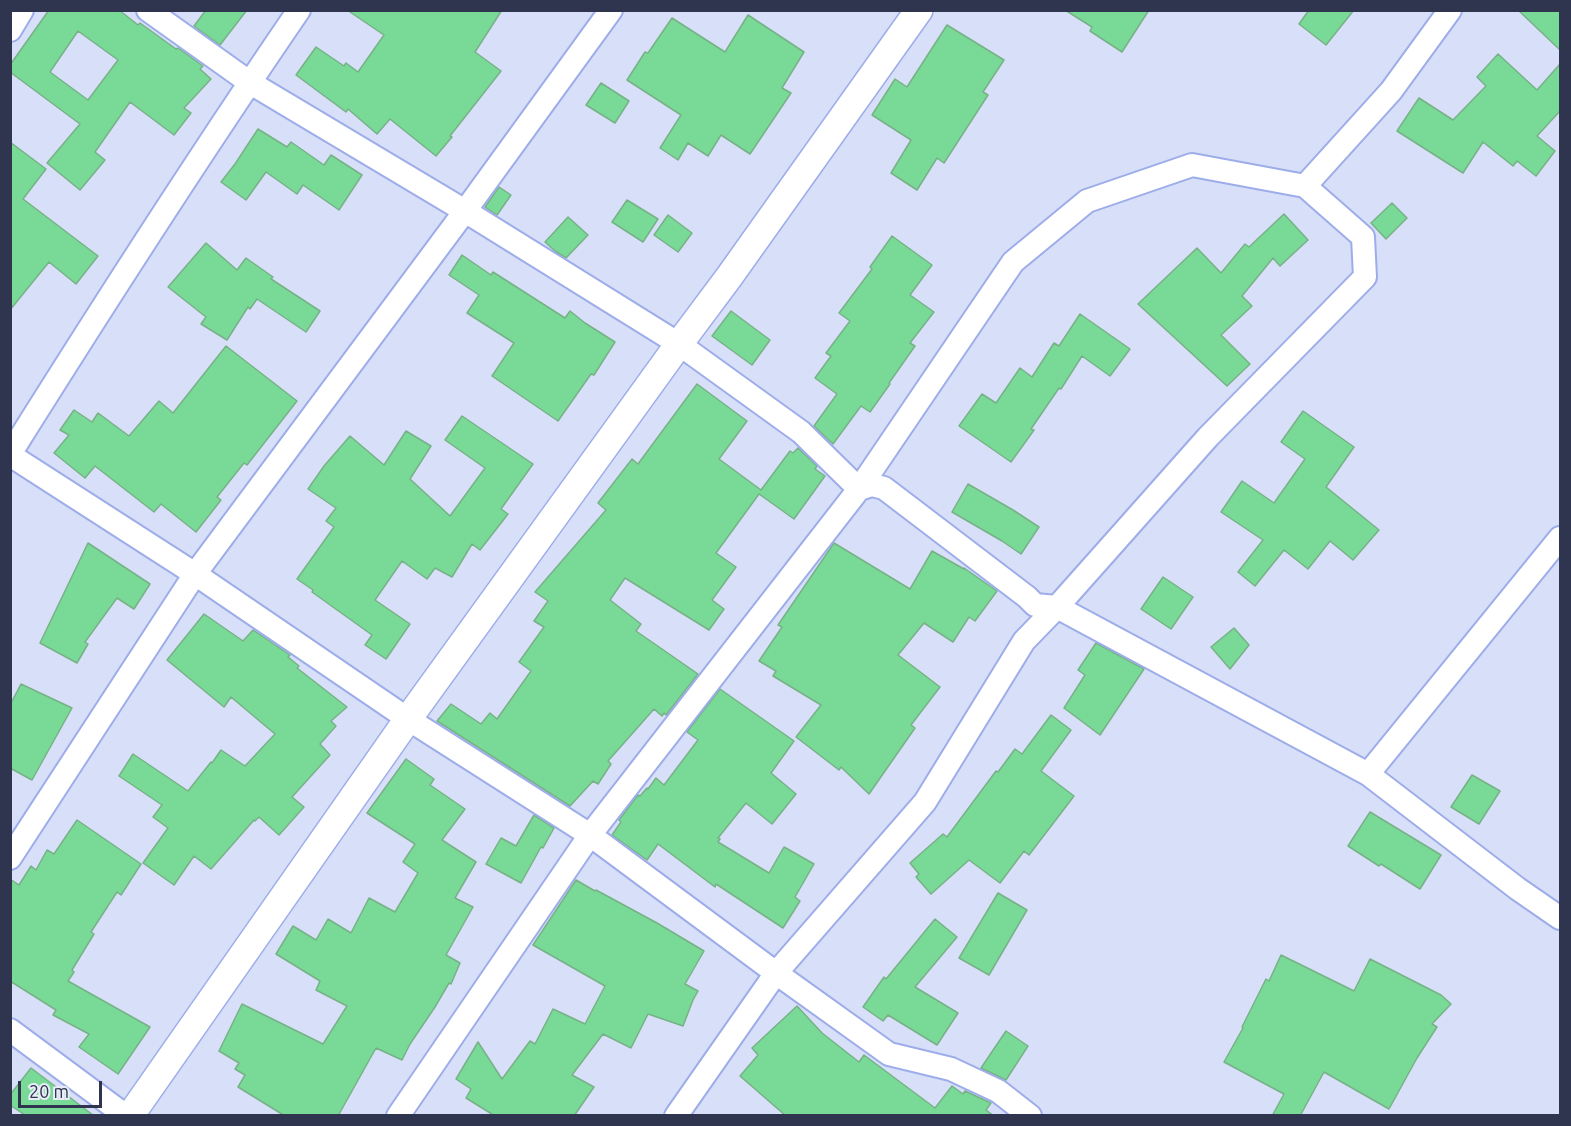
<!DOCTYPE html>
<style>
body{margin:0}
#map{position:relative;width:1571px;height:1126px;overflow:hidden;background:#d8dff8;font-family:Ubuntu,sans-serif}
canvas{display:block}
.frame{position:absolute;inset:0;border:12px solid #2f354e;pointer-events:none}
.scale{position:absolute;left:18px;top:1081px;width:84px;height:27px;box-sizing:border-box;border:3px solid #2f354e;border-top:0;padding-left:8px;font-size:18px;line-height:21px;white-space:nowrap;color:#2f354e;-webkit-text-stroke:4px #e9edf9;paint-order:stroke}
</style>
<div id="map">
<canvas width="1571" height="1126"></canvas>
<div class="frame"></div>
<div class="scale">20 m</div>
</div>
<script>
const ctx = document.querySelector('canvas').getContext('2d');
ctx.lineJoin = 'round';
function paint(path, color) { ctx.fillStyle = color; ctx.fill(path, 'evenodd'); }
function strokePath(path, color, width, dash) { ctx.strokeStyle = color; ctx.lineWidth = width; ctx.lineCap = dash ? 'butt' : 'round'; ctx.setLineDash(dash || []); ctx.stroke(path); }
const building = new Path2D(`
 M49 10H119L138 25 140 23 176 49 178 48 203 66 200 69 211 79 184 108 191 113 174 135 130 102 95 152 105 160 80 190 47 163 80 124 10 72V65ZM78 31 118 60 88 100 50 72Z
 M206 10H247L220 45 194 26Z
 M347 10H502L475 52 501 71 450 136 452 137 436 156 390 119 377 134 348 109 346 112 296 75 316 47 344 66 346 63 358 72 384 35Z
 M1065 10H1149L1122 52 1090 31 1092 27Z
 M1309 10H1354L1326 45 1299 24Z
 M1518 10H1560V50Z
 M748 15 804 52 782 88 791 93 750 154 721 135 708 156 688 143 678 160 660 148 681 115 627 80 645 52 648 53 672 18 725 52Z
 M947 25 1004 60 983 92 988 95 944 163 937 158 917 190 891 173 911 140 872 115 895 79 907 87Z
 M1498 54 1537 90 1560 64V111L1537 136 1555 151 1536 176 1517 161 1513 166 1483 142 1463 173 1397 131 1419 98 1453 120 1486 86 1477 77Z
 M601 83 629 101 615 123 586 105Z
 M258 129 287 147 291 142 324 165 331 155 362 175 339 210 303 185 297 194 266 172 246 200 221 182 235 164Z
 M10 142 46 169 23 199 98 256 76 284 49 262 10 310Z
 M499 187 511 195 497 215 485 207Z
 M627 200 658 219 643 242 612 222Z
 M1392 203 1407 218 1386 239 1371 223Z
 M1284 214 1308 240 1280 266 1273 258 1242 296 1252 306 1221 335 1250 364 1227 386 1138 304 1197 248 1221 273 1245 244 1249 247Z
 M668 215 692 233 678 252 654 235Z
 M568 217 588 235 566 258 555 251 545 242Z
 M892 236 932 265 910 295 934 312 910 343 915 346 889 383 890 384 870 412 861 406 833 444 814 426 837 394 815 378 831 356 826 353 850 321 839 313 872 269 870 267Z
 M206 243 237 270 246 258 273 277 271 279 320 311 306 332 257 299 250 309 248 307 227 340 201 324 206 317 168 287Z
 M462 255 491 275 493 272 565 318 570 311 585 323 615 342 594 375 591 374 558 421 492 376 514 343 467 313 479 295 449 275Z
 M731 311 770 340 752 365 712 336Z
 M1080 314 1130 349 1110 376 1082 356 1061 389 1059 388 1031 429 1034 430 1011 462 959 426 982 394 996 403 1020 368 1032 377 1054 343 1059 346Z
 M226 346 297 401 247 465 244 463 217 497 221 500 196 532 161 504 154 512 95 466 85 478 54 453 69 435 60 430 74 410 92 422 98 413 129 436 159 401 173 413Z
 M697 384 747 421 719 459 761 490 790 451 793 453 798 448 817 466 815 469 825 476 794 519 759 494 716 553 736 567 712 600 724 609 709 630 625 578 610 600 641 624 636 631 698 674 666 715 664 713 662 716 654 709 608 761 611 764 598 784 593 781 570 806 437 721 451 704 481 724 490 713 497 719 531 671 519 662 544 627 534 621 548 601 535 592 606 510 598 503 632 459 638 464Z
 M1303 411 1354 447 1326 487 1379 530 1353 560 1330 541 1308 569 1284 550 1255 586 1238 572 1263 540 1221 512 1242 481 1274 503 1305 459 1281 442Z
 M462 416 533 464 501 509 508 514 480 550 472 544 452 577 435 568 427 579 402 561 375 600 410 624 386 659 365 645 372 635 312 592 313 590 297 579 334 527 326 521 336 508 308 489 324 466 350 436 384 465 406 431 431 446 410 479 450 516 485 468 445 440Z
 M968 484 1013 510 1039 527 1021 554 1002 541 952 512Z
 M88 543 150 584 134 609 117 598 85 642 88 644 77 663 40 643Z
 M834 543 910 589 932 551 964 569V568L997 591 975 621 969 617 953 642 924 623 898 655 940 687 911 725 915 728 869 794 841 767 839 770 796 737 821 705 773 676 776 671 759 661 782 627 778 625Z
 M1163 577 1193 597 1171 629 1141 609Z
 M204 614 243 641 253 630 290 655 288 657 299 666 297 668 347 707 331 721 336 726 320 744 330 755 292 797 304 807 279 835 259 817 255 821 254 820 211 869 194 856 174 885 143 863 168 828 153 817 162 805 119 776 133 754 188 791 211 762 212 763 221 750 245 766 275 734 231 697 224 707 167 660Z
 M1234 628 1249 645 1230 669 1211 647Z
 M1096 643 1144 669 1100 735 1064 708 1085 675 1078 670Z
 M21 684 72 708 32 780 10 768V705Z
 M720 689 794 741 771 773 796 794 772 824 746 803 718 838 720 839 718 842 769 873 784 847 814 864 795 897 800 901 783 928 716 884 715 887 658 844 647 860 612 835 621 822 619 820 638 795 640 796 647 788 648 789 656 778 664 785 698 740 687 732Z
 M1051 715 1071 730 1041 771 1074 796 1029 855 1024 851 1000 883 969 860 931 894 916 877 919 874 910 863 943 834 947 837 996 771 998 772 1015 749 1022 754Z
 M406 759 434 779 430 785 465 809 442 840 476 862 455 898 473 907 446 955 460 963 451 984 449 983 435 1007 410 1044 402 1060 376 1048 338 1116H285L238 1087 245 1075 235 1069 239 1063 219 1051 242 1004 323 1044 347 1006 316 990 320 981 276 954 293 926 316 940 328 919 351 933 369 898 395 912 418 873 403 862 415 844 367 813Z
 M1472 775 1500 791 1479 824 1451 807Z
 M1370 812 1441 855 1420 889 1381 864 1379 866 1348 846Z
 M534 815 554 828 543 848 541 847 521 883 486 864 501 838 516 846Z
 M77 820 141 864 121 895 117 892 91 932 94 934 72 970 74 972 68 981 150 1027 118 1074 79 1047 89 1034 53 1015 56 1010 10 981V879L19 885 31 866 36 870 47 850 54 854Z
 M576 880 595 891 596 890 657 923 704 951 685 984 698 991 693 1000 683 1026 648 1014 631 1048 603 1034 572 1075 594 1087 574 1116H495L466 1098 471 1089 456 1079 478 1042 502 1079 530 1041 535 1044 553 1009 585 1024 605 986 533 945Z
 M998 893 1027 910 989 975 959 958Z
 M935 919 957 937 915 987 958 1013 937 1045 888 1015 883 1021 863 1007 884 977 886 979Z
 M1281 955 1354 991 1370 959 1441 995 1451 1004 1432 1024 1437 1027 1417 1058 1389 1109 1324 1072 1300 1116H1272L1284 1094 1224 1062 1243 1028 1242 1027 1266 979 1269 981Z
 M797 1006 822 1033 859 1062 864 1055 935 1108 952 1086 963 1094 965 1091 991 1103 986 1110 994 1116H786L740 1076 758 1055 752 1048Z
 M1006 1031 1028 1046 1006 1080 981 1068Z
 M31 1068 93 1115H25L10 1105V1095Z`);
paint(building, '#79da97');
strokePath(building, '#77b187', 1.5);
const minor = new Path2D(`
 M148 10 249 82 465 211 679 344 801 432 859 489
 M10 30 22 10
 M1305 186 1391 91 1450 10
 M10 454C104 304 199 156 299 10
 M10 455 195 574 408 719 590 835 776 973 889 1054 951 1069 998 1091 1030 1116
 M859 489 872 485 884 488 1027 597 1035 605 1057 607 1368 774 1560 538
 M1368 774 1518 889 1560 918
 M10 858 195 574 465 211 611 10
 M10 1030 126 1116
 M398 1116 590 835 859 489 1013 262 1087 201 1192 165 1305 186 1363 237 1365 277 1208 437 1057 607 1024 641 925 802 776 973 676 1116`);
const tertiary = new Path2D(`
 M130 1116 408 719 679 344 729 277 919 10`);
strokePath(minor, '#9dade9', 26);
strokePath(tertiary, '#9dade9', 30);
strokePath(minor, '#fff', 22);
strokePath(tertiary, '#fff', 27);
</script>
